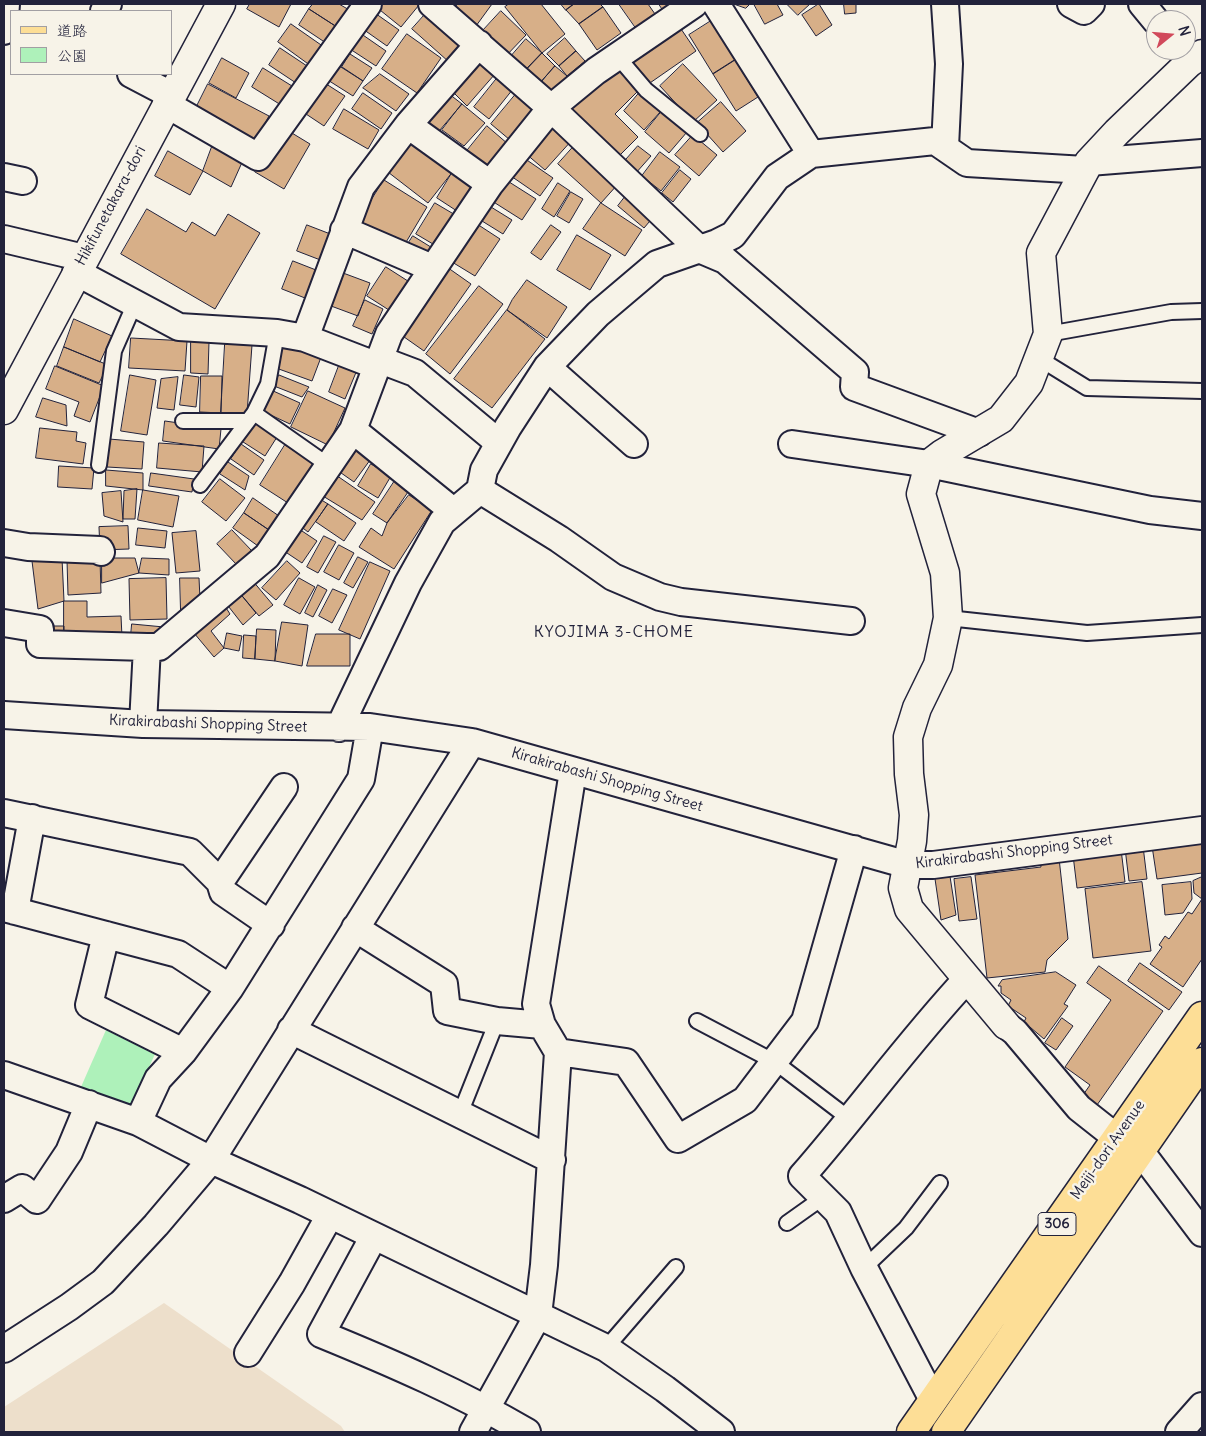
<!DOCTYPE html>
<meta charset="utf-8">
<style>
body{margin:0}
#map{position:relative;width:1206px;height:1436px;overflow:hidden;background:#f7f3e8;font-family:Delius,"Klee One",sans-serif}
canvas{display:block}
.frame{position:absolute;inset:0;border:5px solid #22223b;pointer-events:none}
.legend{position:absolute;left:10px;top:10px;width:162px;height:65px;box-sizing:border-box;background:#f7f3e8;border:1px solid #a29fa3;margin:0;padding:6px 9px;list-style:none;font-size:15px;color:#22223b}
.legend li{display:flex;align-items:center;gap:10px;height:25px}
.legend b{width:25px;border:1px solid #a29fa3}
.north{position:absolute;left:1146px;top:10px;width:50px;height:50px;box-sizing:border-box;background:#f7f3e8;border:1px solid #a29fa3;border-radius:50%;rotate:73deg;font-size:14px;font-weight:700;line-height:20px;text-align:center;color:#22223b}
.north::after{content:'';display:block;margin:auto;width:18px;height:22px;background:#d1495b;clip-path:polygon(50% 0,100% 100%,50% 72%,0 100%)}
</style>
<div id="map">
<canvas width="1206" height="1436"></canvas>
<div class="frame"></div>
<ul class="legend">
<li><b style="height:6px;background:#fdde96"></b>道路</li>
<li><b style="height:14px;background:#aef1ba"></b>公園</li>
</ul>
<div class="north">N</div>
</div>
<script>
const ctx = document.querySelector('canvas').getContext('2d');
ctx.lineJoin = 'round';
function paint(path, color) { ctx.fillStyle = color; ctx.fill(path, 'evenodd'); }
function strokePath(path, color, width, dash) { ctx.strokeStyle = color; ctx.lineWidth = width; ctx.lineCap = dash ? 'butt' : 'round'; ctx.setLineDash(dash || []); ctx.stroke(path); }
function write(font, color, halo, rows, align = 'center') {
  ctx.font = font + ' Delius,sans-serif'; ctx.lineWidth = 5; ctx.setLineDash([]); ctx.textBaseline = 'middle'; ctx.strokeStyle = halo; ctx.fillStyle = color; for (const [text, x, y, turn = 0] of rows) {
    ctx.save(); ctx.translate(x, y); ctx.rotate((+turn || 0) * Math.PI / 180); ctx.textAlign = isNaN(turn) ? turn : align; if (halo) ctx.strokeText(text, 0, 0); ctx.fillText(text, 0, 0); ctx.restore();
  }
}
paint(new Path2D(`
 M164 1303 341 1426 345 1432H4V1407Z`), '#eddfcb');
paint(new Path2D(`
 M106 1030 155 1054 130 1109 81 1087Z`), '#aef1ba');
const building = new Path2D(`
 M250 4H291L279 27 247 9Z
 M313 4H339L351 11 340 29 309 9Z
 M376 4H417L419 5 401 27 375 6Z
 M458 4H492L476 26 454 9Z
 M509 4H541L565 34 542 53 505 7Z
 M561 4H574L566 10Z
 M574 4H600L603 7 579 24 566 10Z
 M619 4H648L655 14 636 28Z
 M659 4H673L663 10Z
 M734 4H750L746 8Z
 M754 4H777L783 15 765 24Z
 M787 4H810L798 15Z
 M819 4 832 25 816 36 802 15Z
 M844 4H856V13L845 14Z
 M603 7 621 33 597 50 579 24Z
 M309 9 340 29 329 45 299 25Z
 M429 10 466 43 449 62 412 29Z
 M372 11 399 30 387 46 360 27Z
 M501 11 526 35 503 59 478 36Z
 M711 21 735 60 713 74 689 35Z
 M677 23 696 51 647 85 628 57Z
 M291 24 324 47 311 66 278 42Z
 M360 33 386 51 376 66 350 49Z
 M407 34 441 58 417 93 382 69Z
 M565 38 576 51 559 66 547 54Z
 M526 39 542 53 522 74 507 61Z
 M280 48 307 66 296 83 269 65Z
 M576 51 585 61 567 76 559 66Z
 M542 53 555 66 536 87 522 74Z
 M350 54 372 68 363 81 342 67Z
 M475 56 495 74 467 106 448 87Z
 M222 58 249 73 236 98 209 83Z
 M616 60 642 87 615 114 638 137 616 159 567 109Z
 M735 60 758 97 736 111 713 74Z
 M333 62 363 81 353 96 323 77Z
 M683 64 717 100 693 122 660 86Z
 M555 66 567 76 545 100 535 90Z
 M263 68 292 86 281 105 252 87Z
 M380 74 409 94 396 111 363 88Z
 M498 77 513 89 489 119 474 107Z
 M320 80 345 96 324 126 300 110Z
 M208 84 269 116 256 141 195 110Z
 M444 90 462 104 434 137 417 123Z
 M640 92 661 111 644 130 624 111Z
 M363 93 392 113 381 129 352 109Z
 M516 94 535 110 510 140 491 124Z
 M721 102 746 131 723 152 697 123Z
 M462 104 485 123 464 146 442 130Z
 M344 109 379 130 368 149 333 129Z
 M662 111 687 132 669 153 645 132Z
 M552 121 573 139 545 170 525 153Z
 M487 126 508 144 488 169 466 152Z
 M282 127 310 144 284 189 255 172Z
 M693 135 717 155 699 176 675 155Z
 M410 136 454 170 428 203 384 169Z
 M213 144 244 158 231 187 203 171Z
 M575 145 618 184 601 203 558 164Z
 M638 146 651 156 635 174 623 163Z
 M168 151 203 171 190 195 155 176Z
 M660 152 680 167 661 191 642 176Z
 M521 156 553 178 540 196 508 174Z
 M680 170 691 179 673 202 662 193Z
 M452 173 475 187 460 213 437 198Z
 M384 180 427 207 402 249 358 222Z
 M506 180 536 199 522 220 492 201Z
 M558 183 570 191 554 217 542 209Z
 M571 192 583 199 569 223 557 216Z
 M628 193 655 215 644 228 618 206Z
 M435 203 457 216 438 247 416 234Z
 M601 203 642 230 625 256 583 229Z
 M491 207 512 220 503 234 482 221Z
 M147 209 186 232 192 222 215 236 228 214 260 233 215 309 121 254Z
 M477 224 500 239 475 276 452 262Z
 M307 225 333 235 323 261 297 251Z
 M551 225 561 232 541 260 531 253Z
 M577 235 611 255 590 290 557 270Z
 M413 236 434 249 428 260 406 247Z
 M293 261 316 270 305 298 282 289Z
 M444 265 471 284 424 351 397 332Z
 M386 267 411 283 392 312 367 296Z
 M335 270 370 283 358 316 323 303Z
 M527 280 567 307 547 338 507 310 512 300Z
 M479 286 503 304 450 374 426 354Z
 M365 300 383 309 372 334 353 326Z
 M507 310 545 339 492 408 454 379Z
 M74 319 112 336 100 362 64 347Z
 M131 338 187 341 185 371 129 368Z
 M286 339 323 352 312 381 276 368Z
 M191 341 209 342 208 374 191 373Z
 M225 344 252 345 247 414 221 413Z
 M64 347 108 365 99 383 57 366Z
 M340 363 357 370 345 399 329 392Z
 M55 366 104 386 90 422 74 416 79 402 46 389Z
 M130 375 156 380 147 435 121 431Z
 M184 375 199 377 196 407 180 405Z
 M279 375 309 387 302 397 274 386Z
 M201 376H222L221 413 200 412Z
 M178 377 174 410 157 408 161 379Z
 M271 390 300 403 290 424 262 411Z
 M308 391 345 408 328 445 291 427Z
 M43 398 66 405 67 426 36 417Z
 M165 421 221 429 219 449 163 441Z
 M252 421 277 437 265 456 240 440Z
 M40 428 77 432 76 441 86 443 83 464 36 458Z
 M109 439 144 442 142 469 107 467Z
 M353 442 373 456 354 482 334 468Z
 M159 443 204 446 202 472 157 468Z
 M241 444 264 460 254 475 231 459Z
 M285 445 314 463 288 503 260 485Z
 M228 462 249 476 245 490 220 474Z
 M371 464 391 476 378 498 358 486Z
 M59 466 94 468 92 489 58 487Z
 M106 470 143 473V490L106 486Z
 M151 473 194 479 192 492 149 486Z
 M333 473 375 502 362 520 318 493Z
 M220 479 245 498 226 521 202 502Z
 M396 479 410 489 387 523 373 514Z
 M137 489 135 519H123L124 491Z
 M143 490 179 496 173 527 138 520Z
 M121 491 123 522 104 516 102 493Z
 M409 495 432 510 394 569 359 547 371 528 382 536 387 523Z
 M315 496 328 504 308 532 295 522Z
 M253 498 279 516 269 530 244 513Z
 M328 504 356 523 344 541 316 522Z
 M244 513 269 530 258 546 233 528Z
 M293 525 317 541 302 563 278 547Z
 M128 526 129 549 100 550 99 527Z
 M138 528 167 531 165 548 136 545Z
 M232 530 252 551 237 565 217 544Z
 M196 531 200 571 176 573 172 533Z
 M324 536 336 542 318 573 307 567Z
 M339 545 354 553 339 580 324 572Z
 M358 557 368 562 353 588 344 583Z
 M62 558 64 601 38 609 32 561Z
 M102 558H135L139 573 102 583Z
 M142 558 169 559V575L139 573Z
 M100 559 101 593 68 595 67 560Z
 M287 561 300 573 276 600 262 588Z
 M370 562 390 571 360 639 339 630Z
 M166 578 167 619 130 620 129 579Z
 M180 578H199L200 599 181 615Z
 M299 578 315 587 300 614 284 605Z
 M252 580 273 605 259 616 238 591Z
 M318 585 327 590 313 617 305 613Z
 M333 589 347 595 332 623 319 616Z
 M238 591 256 613 243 625 225 602Z
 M221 600 230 614 211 631 224 648 214 657 189 627Z
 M64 601H87V617L121 616 122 637H64Z
 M282 622 308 625 302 666 275 661Z
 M132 624 164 627V639L131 636Z
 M45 626H64V637H45Z
 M257 629 276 630 275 661 255 659Z
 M227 633 242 636 239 651 224 648Z
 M316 634H350V666H307Z
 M244 635 256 636 255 659 243 658Z
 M1202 839V873L1157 879 1152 846Z
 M1143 846 1147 879 1129 881 1125 848Z
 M1121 849 1125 882 1077 888 1073 855Z
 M1059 858 1068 939 1047 960 1045 972 987 978 975 875 1041 867 1040 859Z
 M949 870 956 915 941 920 934 872Z
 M971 877 977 919 959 921 954 879Z
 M1202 877V959L1183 987 1150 964 1162 947 1159 945 1165 936 1169 939 1188 912 1192 914 1202 899 1194 893 1193 881Z
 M1142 882 1151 951 1093 958 1085 889Z
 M1191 882 1192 899 1183 913 1165 915 1162 885Z
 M1140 963 1182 992 1169 1010 1128 981Z
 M1099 966 1163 1011 1097 1105 1083 1095 1090 1085 1065 1067 1111 1000 1087 983Z
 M1056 972 1076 985 1064 1004 1068 1006 1044 1039 1024 1022 1026 1018 1008 1006 1011 1000 1001 993V986H998L1002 980Z
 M1062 1018 1073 1026 1056 1050 1045 1043Z`);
paint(building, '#d7af88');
strokePath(building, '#22223b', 1);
const service = new Path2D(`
 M618 57 646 90 700 134
 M1048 334 1171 312 1202 311
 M1040 359 1087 388 1202 391
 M254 413 328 465
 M183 421H246
 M99 465 114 351 135 303
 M200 485 254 413 268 384 277 333
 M948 618 1087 633 1202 625
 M697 1021 775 1062 851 1120
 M460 1114 497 1021
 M787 1223 825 1196
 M864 1268 906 1228 940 1183
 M606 1348 676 1267`);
const minor = new Path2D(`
 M432 4 551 108 699 249 725 260 855 372 854 387 979 433
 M716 4 811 154
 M1071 4 1084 11 1091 4
 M1142 4 1156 21
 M104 11 108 4
 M4 31 6 4
 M131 74 171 95
 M166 104 258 157 368 4
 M408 125 490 184
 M945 147 949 64 945 4
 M1089 162 1202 153
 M4 177 23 181
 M344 230 432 268
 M4 239 84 258
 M76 272 179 327 277 333 305 338 375 365
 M305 338 361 187 408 125 479 44
 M378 359 415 373 499 443
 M547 367 634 444
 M353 430 453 511
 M792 444 929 464 1150 510 1202 516
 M480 490 559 539 613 577 660 597 681 602 851 621
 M4 543 28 547 100 550 101 552
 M4 623 40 629V644L147 647
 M4 715 143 724 370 727 472 742 908 865H933L1202 830
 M143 724 147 647H159L267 556 353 430 389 334 490 184 551 108 596 71 694 4
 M339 728 408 583 442 522 480 490 484 470 508 427 547 367 598 314 657 264 717 243 733 235 777 177 811 154 935 141 967 163 1085 170
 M4 813 190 852 220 882 223 892 271 925
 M220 882 284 787
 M4 908 178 954 230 988
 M15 911 32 818
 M355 928 444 984 447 1011 497 1021 542 1025
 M106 935 89 1005 183 1052
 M1006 1025 1015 1032 1079 1108 1117 1138 1141 1152 1202 1233
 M291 1030 552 1160
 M558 1052 626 1062 678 1139 745 1100 805 1021 854 849
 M4 1075 138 1122 211 1160 300 1200 606 1348 665 1389 721 1432
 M138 1122 158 1079 183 1052 230 988 361 779 370 727
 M4 1199 22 1188 37 1200 69 1152 89 1104
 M374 1236 321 1334C392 1363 461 1393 527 1432
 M4 1349 69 1307 103 1282 156 1225 211 1160 472 742
 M248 1353 292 1283 330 1215
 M933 1400 864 1268 838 1212 802 1176C859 1111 909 1041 967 979
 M473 1432 538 1315 544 1265 558 1052 542 1025 536 1004 573 771
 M1179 1432 1202 1406`);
const tertiary = new Path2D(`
 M4 410 221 4
 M1006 1025 909 909 903 888 912 841 914 815 909 774 908 737 917 708 938 665 948 618 945 573 921 494 929 464 942 454 1001 419 1029 383 1048 334 1041 253 1085 170 1089 162 1117 132 1189 63 1202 54`);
const primary = new Path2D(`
 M911 1432 1202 1016
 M946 1432 1202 1062`);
strokePath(service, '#22223b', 18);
strokePath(minor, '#22223b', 30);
strokePath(tertiary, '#22223b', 31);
strokePath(primary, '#22223b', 31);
strokePath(service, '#f7f3e8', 14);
strokePath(minor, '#f7f3e8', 26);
strokePath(tertiary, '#f7f3e8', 28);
strokePath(primary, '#fdde96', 28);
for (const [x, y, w] of [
 [1057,1224,38]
]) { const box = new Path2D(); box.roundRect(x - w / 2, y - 11.5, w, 23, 4); ctx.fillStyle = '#f7f3e8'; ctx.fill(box); strokePath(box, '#22223b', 1); }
write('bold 14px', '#22223b', null, [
 ["306",1057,1224]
]);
write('15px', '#22223b', '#f7f3e8', [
 ["Hikifunetakara-dori",111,206,-62],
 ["Kirakirabashi Shopping Street",208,724,2],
 ["Kirakirabashi Shopping Street",607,780,16],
 ["Kirakirabashi Shopping Street",1014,852,-7],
 ["Meiji-dori Avenue",1108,1150,-55]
]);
ctx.letterSpacing = '1px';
write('16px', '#22223b', '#f7f3e8', [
 ["KYOJIMA 3-CHOME",614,632]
]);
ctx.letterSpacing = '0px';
</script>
